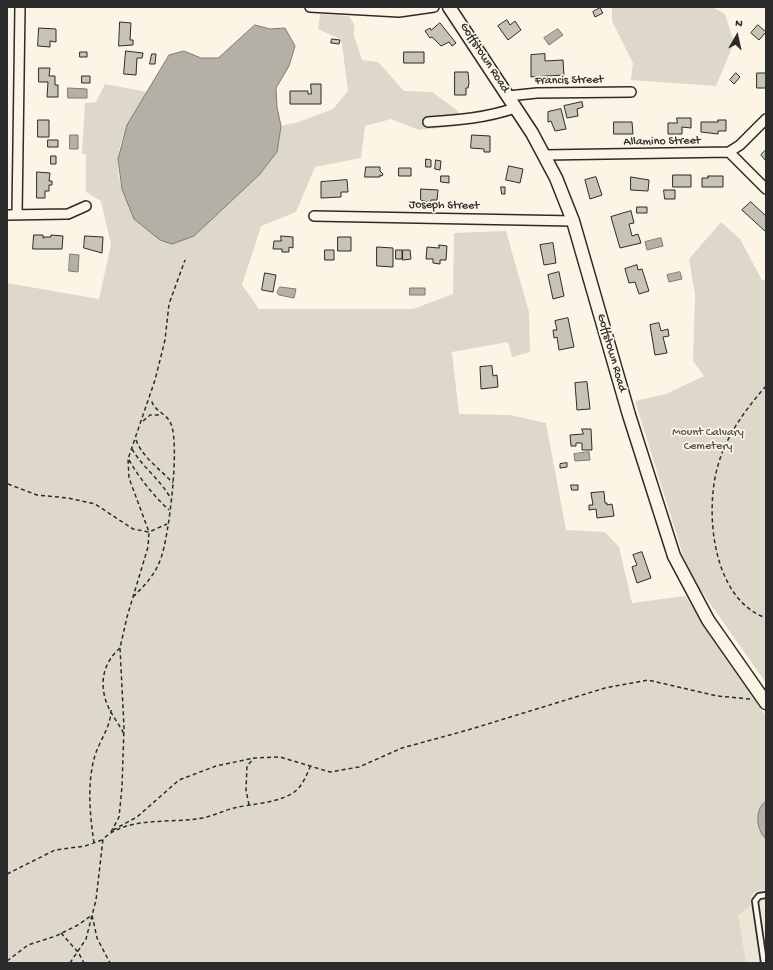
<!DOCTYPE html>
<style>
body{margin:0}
#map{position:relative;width:773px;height:970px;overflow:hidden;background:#fcf5e5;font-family:"Gochi Hand",sans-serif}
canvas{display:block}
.frame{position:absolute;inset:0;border:8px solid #2b2b2b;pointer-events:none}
.north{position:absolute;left:717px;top:16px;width:40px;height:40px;-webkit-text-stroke:3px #fcf5e5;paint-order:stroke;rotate:9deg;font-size:11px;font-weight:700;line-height:16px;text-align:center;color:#2b2b2b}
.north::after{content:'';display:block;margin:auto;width:14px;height:18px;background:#2b2b2b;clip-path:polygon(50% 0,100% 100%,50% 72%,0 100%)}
</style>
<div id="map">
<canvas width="773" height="970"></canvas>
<div class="frame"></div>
<div class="north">N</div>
</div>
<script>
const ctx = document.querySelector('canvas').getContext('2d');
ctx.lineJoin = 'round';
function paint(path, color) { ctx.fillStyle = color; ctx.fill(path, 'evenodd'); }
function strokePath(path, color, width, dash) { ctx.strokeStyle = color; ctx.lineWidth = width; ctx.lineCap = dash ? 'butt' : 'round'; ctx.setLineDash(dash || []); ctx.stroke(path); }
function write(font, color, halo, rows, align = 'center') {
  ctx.font = font + ' "Gochi Hand",sans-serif'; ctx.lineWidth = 3.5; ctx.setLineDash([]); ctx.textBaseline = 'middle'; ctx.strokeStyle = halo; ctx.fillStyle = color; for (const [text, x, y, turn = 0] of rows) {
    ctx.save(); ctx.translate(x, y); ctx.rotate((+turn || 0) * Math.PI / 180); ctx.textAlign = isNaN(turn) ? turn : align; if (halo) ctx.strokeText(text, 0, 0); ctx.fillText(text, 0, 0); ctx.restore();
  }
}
paint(new Path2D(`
 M729 886 756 890 766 889V963H723Z`), '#ece6d7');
paint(new Path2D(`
 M612 7H712L725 14 734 43 716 86 631 80 633 63 612 21Z
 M320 14 349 16 354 24V36L362 60 378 62 404 91 432 92 458 111 459 126 419 130 391 119 365 126 361 158 315 167 296 212 261 226 242 285 259 309H413L453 294 454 233 506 231 529 312 530 352 512 357 508 342 452 352 459 414 510 415 546 423 566 530 605 532 619 547 632 603 685 596 766 716V801C754 809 756 830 766 839V889C754 891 749 893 750 906L738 915 746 963H7V283L99 299 111 245 101 201 86 192V154H82L85 103 96 102 105 84 147 92C135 111 119 136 118 160 116 180 127 200 134 219L194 236 259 175 277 152 281 126 299 122 333 109 348 91 342 44 340 39 318 29Z
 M721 222 740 239 762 280H766V683L697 585 683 555 635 401 666 394 704 376 693 361 695 295 689 259Z`), '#ded8ca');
const water = new Path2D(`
 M255 25 270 29 285 28 295 46 289 66 276 88 277 107 281 126 277 152 259 175 194 236 172 244 160 240 134 219 122 189 118 159 127 125 169 55 184 51 201 58H218Z
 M558 29 563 35 549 45 544 38Z
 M68 88 87 89V98H68Z
 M70 135H78V149H70Z
 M661 238 663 246 647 250 645 242Z
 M70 254 79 255 78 272 69 271Z
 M680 272 682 279 669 282 667 275Z
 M280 287 296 289 294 298 279 295 277 293Z
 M410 288H425V295H410Z
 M589 452 590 460 575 461 574 454Z
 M766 801V839C756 830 754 809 766 801Z`);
paint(water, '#b4b0a5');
strokePath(water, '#7d7b74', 1);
const building = new Path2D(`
 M600 8 603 13 595 17 593 12Z
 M507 20 510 25 515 21 521 30 508 40 498 26Z
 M120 22 131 23 130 40H133V45L119 46Z
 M440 23 456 43 452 46 449 42 441 46 432 37 430 38 425 31 430 28 431 30Z
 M758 25 766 32 759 40 751 33Z
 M39 28 56 29V42L50 41V47L38 46Z
 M332 39 340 40 339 44 331 43Z
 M126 51 143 53 142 58H137L136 75 124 74Z
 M80 52H87V57H80Z
 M404 52H424V63H404Z
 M152 54H156L155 64H150Z
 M545 54V61L563 60 564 75 531 77V55Z
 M39 68H50L49 76H55V85H58V97H47L48 82H39Z
 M455 72H468L469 83 468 88H466V95H455Z
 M736 73 740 77 734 84 730 80Z
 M757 73H766V88H757Z
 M82 76H90V83H82Z
 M311 84H321V104H290V91H308V94H311Z
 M582 102 583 107 577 109 578 116 567 118 564 106Z
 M561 109 566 129 555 131 551 121 548 122V112Z
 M677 118H691V128L682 127V134H668V123H677Z
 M38 120H49V137H38Z
 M718 120H726V131H718V134L701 132V122H718Z
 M614 122H632L633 134H614Z
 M472 135 490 136V152H484V149L471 148Z
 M48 140H58V147H48Z
 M766 150V161L761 155Z
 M51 156H56V164H51Z
 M426 159 431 160V167H426Z
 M436 160 441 161 440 170 435 169Z
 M509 166 523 169 520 183 506 180Z
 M366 167H380V171L383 174 382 176 380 175V177H365Z
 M399 168H411V176H399Z
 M37 172 50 173 49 181H52V185H49V191H45V198H37Z
 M673 175H691V187H673Z
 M441 176H449V183L441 182Z
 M708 176H723V187H702V178H708Z
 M596 177 602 195 590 199 585 180Z
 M631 177 649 180 648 191 631 190Z
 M347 180 348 192H341V197L321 198V182Z
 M501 187H505V194H502Z
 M421 189 438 190 437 200H431L430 203 421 200Z
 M664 190H675V199H665Z
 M751 202 766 216V232L742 210Z
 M637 207H647V213H637Z
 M631 211 634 223 629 224 632 236 638 234 641 243 620 248 611 217Z
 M34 235H43V238H44V237H51V235L63 236 62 249H33Z
 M85 236 103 237 102 253 84 248Z
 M281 236 293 237V248L289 247V252H282V249H273L274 241H281Z
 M338 237H351V251H338Z
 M553 243 556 263 544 265 540 245Z
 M439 245 447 246 446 260H440V264L433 263V259H426L427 247 439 248Z
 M377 247 393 248V267L377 266Z
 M325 250H334V260H325Z
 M396 250H402V259H396Z
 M403 250H410L411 259 403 260Z
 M637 265 638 270 642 269 649 291 639 294 635 282 629 283 625 269Z
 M559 272 564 296 553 299 548 275Z
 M265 273 276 275 273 292 262 290Z
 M568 318 574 347 559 350 557 337 554 338 553 330H557L555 321Z
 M659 323 661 331 668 329 669 336 663 337 667 353 655 355 650 325Z
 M492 366 493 376 497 375 498 387 481 389 480 367Z
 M587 382 590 409 577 410 575 383Z
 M582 429H591L592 450H582V443H576V446H571L570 435 583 434Z
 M567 463V467L560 468V464Z
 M571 485H578V490H572Z
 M604 492 605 503H607V505L612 504 614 516 597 518 596 509 589 510V505H593L591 493Z
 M642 552 651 578 637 583 632 567 637 565 633 555Z`);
paint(building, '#c8c3b7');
strokePath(building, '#2b2b2b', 1);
const lane = new Path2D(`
 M764 963 755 901 759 896 766 895`);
const street = new Path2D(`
 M310 7 399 12 434 7
 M508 96 537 93 631 92
 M428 122C458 120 486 118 515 108
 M729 152 766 189
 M545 155 729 152 740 145 766 119
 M7 215 68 214 86 206
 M17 215 20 7
 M314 216 573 221`);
const secondary = new Path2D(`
 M449 7 532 133 556 178 573 221 629 415 674 556 708 620 766 703`);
strokePath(lane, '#2b2b2b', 8);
strokePath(street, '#2b2b2b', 12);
strokePath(secondary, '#2b2b2b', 15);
strokePath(new Path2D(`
 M766 386C745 410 725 437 717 469 705 515 713 599 766 618
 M143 421 150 415H161
 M136 440C143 458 160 469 173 483
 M132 449C143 468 161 480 171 499
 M129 460C140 479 153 495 169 510
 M8 484 37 495 68 498 95 504 133 529 149 532 167 524
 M133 597C145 585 155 575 161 558 169 536 180 445 171 424 167 413 154 412 151 399
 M120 648C103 663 99 683 107 704 111 714 119 724 124 734
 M249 805 246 790 247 766 254 758 280 757 330 772 359 767 402 748 468 730 605 688 648 680 717 696 750 699
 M113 830 137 817 179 780 216 766 254 758
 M111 832 119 817 122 787 124 727 120 648 127 617 148 547 149 532 129 478 128 459 155 380 165 340 169 304 185 260
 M94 843C90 816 87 786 94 759 98 742 111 728 111 710
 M7 874 55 850 85 846 102 840
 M61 933 78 952 84 963
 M7 961 28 945 56 936 78 925 92 915 97 938 110 963
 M70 963 86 939 96 900 103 839C127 817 165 823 196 819 209 818 222 811 234 808 251 804 276 803 291 794 301 789 306 777 310 767`), '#2b2b2b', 1.5, [4, 3]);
strokePath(lane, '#fcf5e5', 4.5);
strokePath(street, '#fcf5e5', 9);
strokePath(secondary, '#fcf5e5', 12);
write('12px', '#2b2b2b', '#fcf5e5', [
 ["Goffstown Road",484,58,57],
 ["Francis Street",569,81,-1],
 ["Allamino Street",662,142,-1],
 ["Joseph Street",444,206,1],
 ["Goffstown Road",611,353,74]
]);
write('12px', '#585653', '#fcf5e5', [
 ["Mount Calvary",708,433],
 ["Cemetery",708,447]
]);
</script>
